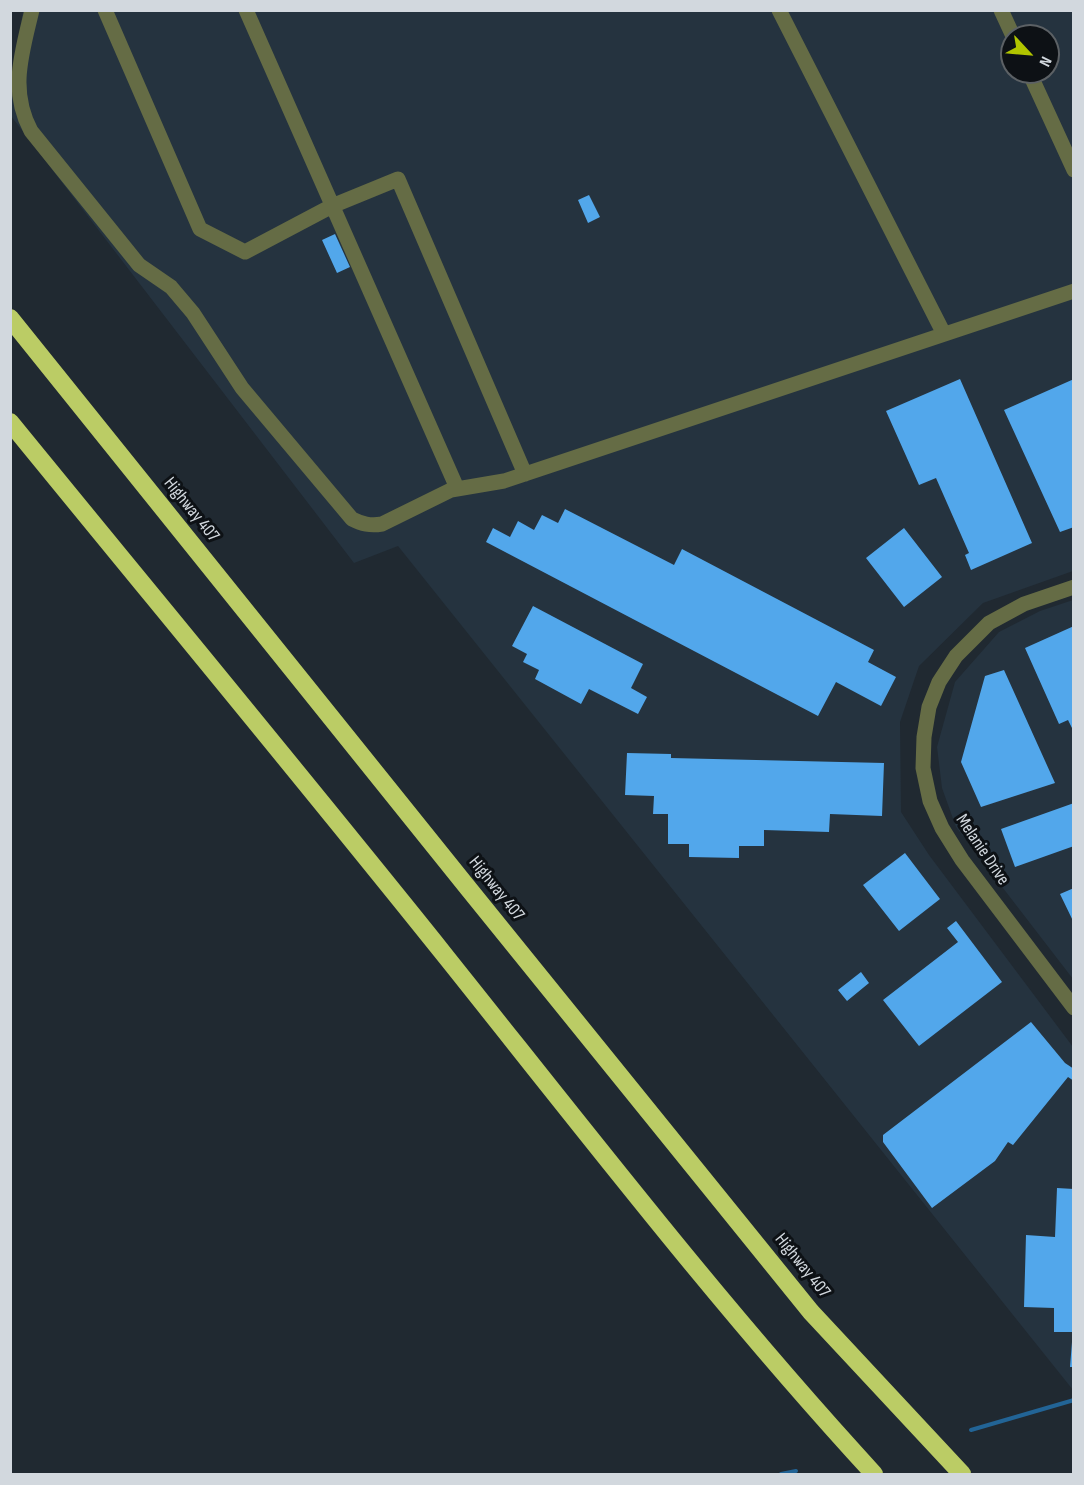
<!DOCTYPE html>
<style>
body{margin:0}
#map{position:relative;width:1084px;height:1485px;overflow:hidden;background:#202931;font-family:"Sofia Sans Condensed",sans-serif}
canvas{display:block}
.frame{position:absolute;inset:0;border:12px solid #d2d8de;pointer-events:none}
.north{position:absolute;left:1000px;top:24px;width:60px;height:60px;box-sizing:border-box;background:#0d1115;border:2px solid #5c6165;border-radius:50%;rotate:116deg;font-size:16px;font-weight:700;line-height:24px;text-align:center;color:#d2d8de}
.north::after{content:'';display:block;margin:auto;width:21px;height:27px;background:#b1c500;clip-path:polygon(50% 0,100% 100%,50% 72%,0 100%)}
</style>
<div id="map">
<canvas width="1084" height="1485"></canvas>
<div class="frame"></div>
<div class="north">N</div>
</div>
<script>
const ctx = document.querySelector('canvas').getContext('2d');
ctx.lineJoin = 'round';
function paint(path, color) { ctx.fillStyle = color; ctx.fill(path, 'evenodd'); }
function strokePath(path, color, width, dash) { ctx.strokeStyle = color; ctx.lineWidth = width; ctx.lineCap = dash ? 'butt' : 'round'; ctx.setLineDash(dash || []); ctx.stroke(path); }
function write(font, color, halo, rows, align = 'center') {
  ctx.font = font + ' "Sofia Sans Condensed",sans-serif'; ctx.lineWidth = 6; ctx.setLineDash([]); ctx.textBaseline = 'middle'; ctx.strokeStyle = halo; ctx.fillStyle = color; for (const [text, x, y, turn = 0] of rows) {
    ctx.save(); ctx.translate(x, y); ctx.rotate((+turn || 0) * Math.PI / 180); ctx.textAlign = isNaN(turn) ? turn : align; if (halo) ctx.strokeText(text, 0, 0); ctx.fillText(text, 0, 0); ctx.restore();
  }
}
paint(new Path2D(`
 M23 11H1073V571L983 603 919 666 900 722 901 812 929 855 1073 1047V1390L398 546 354 563 11 116V82ZM1012 36H1048V72H1012Z
 M1073 600V979L956 827 942 788 937 747 955 682 999 632 1040 611Z`), '#25333f');
strokePath(new Path2D(`
 M971 1430 1074 1400
 M781 1474 796 1471`), '#226496', 4);
paint(new Path2D(`
 M589 195 600 217 588 223 578 200Z
 M335 234 350 267 337 273 322 240Z
 M960 379 1032 543 971 570 965 555 969 553 936 478 919 485 886 411Z
 M1074 379V527L1060 532 1004 410Z
 M565 509 674 565 682 549 874 650 868 662 896 677 881 706 836 682 818 716 486 542 493 528 510 537 518 521 534 530 542 515 558 523Z
 M904 528 942 577 904 607 866 558Z
 M533 606 643 664 631 688 647 697 638 714 589 689 581 704 535 679 539 670 523 662 527 654 512 646Z
 M1074 626V732L1068 720 1059 724 1025 648Z
 M1004 670 1055 783 981 807 961 762 985 676Z
 M627 753 671 754V758L884 763 882 816 830 814 829 832 764 830V846H739V858L689 857V844H668V814H653L654 796 625 795Z
 M1074 803V846L1015 867 1001 829Z
 M905 853 940 899 899 931 863 885Z
 M1074 888V923L1060 894Z
 M956 921 1002 982 919 1046 883 1000 958 942 947 928Z
 M861 972 869 983 847 1001 838 990Z
 M1031 1022 1065 1063 1074 1069V1081L1068 1077 1013 1145 1008 1142 995 1161 932 1208 883 1142V1135Z
 M1057 1188 1074 1189V1332H1054V1308L1024 1307 1026 1235 1055 1237Z
 M1072 1342H1074V1367H1070Z`), '#52a7eb');
strokePath(new Path2D(`
 M32 10C22 53 9 90 31 131L139 265 171 287 193 313 242 388 352 519C362 524 370 526 382 524L451 490 504 481 1074 291
 M105 10 200 229 245 252 332 206 398 179 525 474
 M246 10 457 488
 M779 10 944 334
 M1001 10 1013 36
 M1029 72 1074 170
 M1074 587 1024 604 989 623 956 656 939 682 929 707 924 737 923 768 930 801 942 828 962 860 1074 1008`), '#656c45', 15);
strokePath(new Path2D(`
 M10 318 468 888 811 1312 962 1474
 M10 422C156 601 303 778 447 958 586 1132 723 1310 874 1474`), '#bbcc65', 18);
write('18px', '#d2d8de', '#0d1115', [
 ["Highway 407",191,510,51],
 ["Melanie Drive",982,850,56],
 ["Highway 407",496,889,51],
 ["Highway 407",802,1266,51]
]);
</script>
